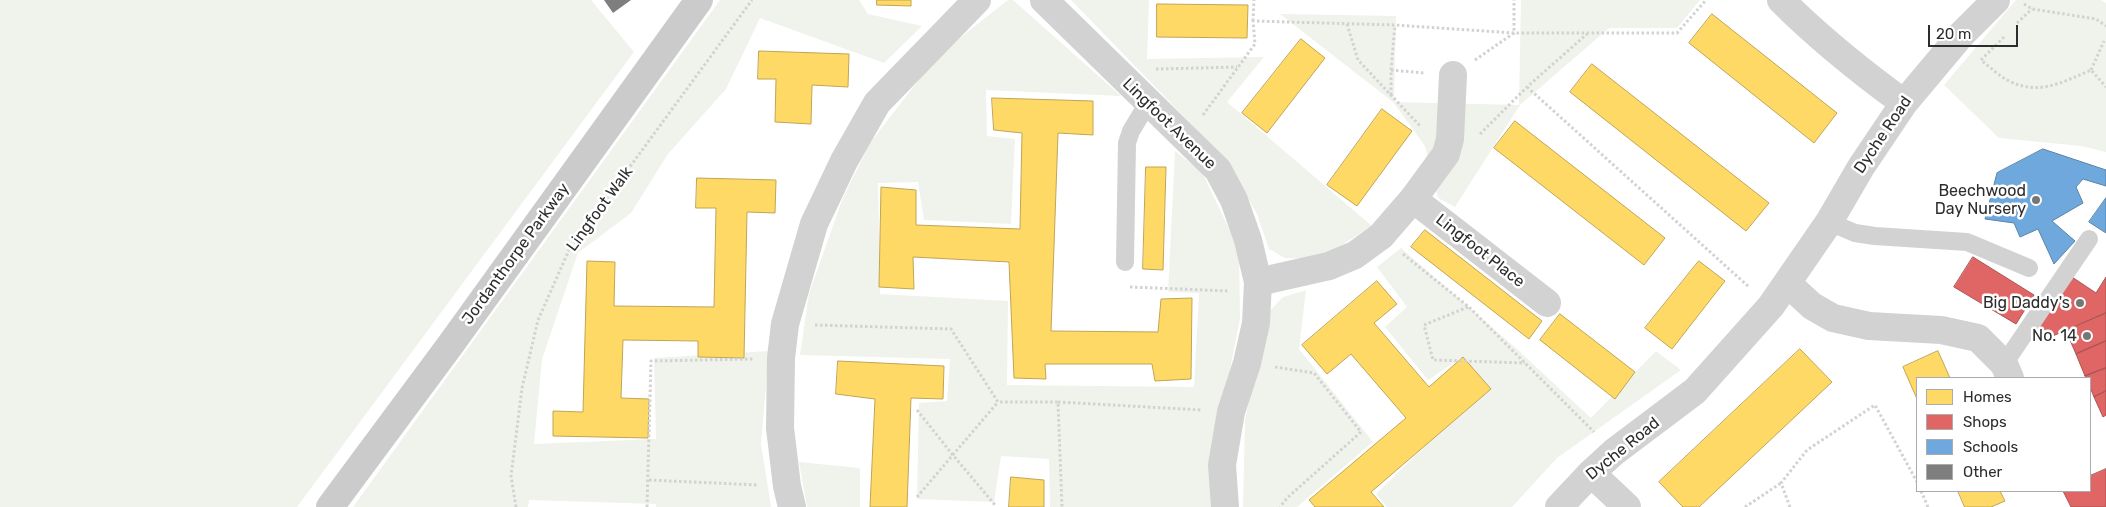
<!DOCTYPE html>
<style>
body{margin:0}
#map{position:relative;width:2106px;height:507px;overflow:hidden;background:#fff;font-family:Rubik,sans-serif}
canvas{display:block}
.legend{position:absolute;left:1916px;top:377px;width:175px;height:115px;box-sizing:border-box;background:#fff;border:1px solid #ababab;margin:0;padding:6px 9px;list-style:none;font-size:15px;color:#2d2d2d}
.legend li{display:flex;align-items:center;gap:10px;height:25px}
.legend b{width:25px;border:1px solid #ababab}
.scale{position:absolute;left:1928px;top:25px;width:90px;height:22px;box-sizing:border-box;border:2px solid #2d2d2d;border-top:0;padding-left:6px;font-size:15px;line-height:18px;white-space:nowrap;color:#2d2d2d;-webkit-text-stroke:4px #fff;paint-order:stroke}
</style>
<div id="map">
<canvas width="2106" height="507"></canvas>
<ul class="legend">
<li><b style="height:14px;background:#ffd966"></b>Homes</li>
<li><b style="height:14px;background:#e06666"></b>Shops</li>
<li><b style="height:14px;background:#6fa8dc"></b>Schools</li>
<li><b style="height:14px;background:#7e7e7e"></b>Other</li>
</ul>
<div class="scale">20 m</div>
</div>
<script>
const ctx = document.querySelector('canvas').getContext('2d');
ctx.lineJoin = 'round';
function paint(path, color) { ctx.fillStyle = color; ctx.fill(path, 'evenodd'); }
function strokePath(path, color, width, dash) { ctx.strokeStyle = color; ctx.lineWidth = width; ctx.lineCap = dash ? 'butt' : 'round'; ctx.setLineDash(dash || []); ctx.stroke(path); }
function write(font, color, halo, rows, align = 'center') {
  ctx.font = font + ' Rubik,sans-serif'; ctx.lineWidth = 5; ctx.setLineDash([]); ctx.textBaseline = 'middle'; ctx.strokeStyle = halo; ctx.fillStyle = color; for (const [text, x, y, turn = 0] of rows) {
    ctx.save(); ctx.translate(x, y); ctx.rotate((+turn || 0) * Math.PI / 180); ctx.textAlign = isNaN(turn) ? turn : align; if (halo) ctx.strokeText(text, 0, 0); ctx.fillText(text, 0, 0); ctx.restore();
  }
}
paint(new Path2D(`
 M0 0H591L634 52 297 507H0Z
 M720 0H859L868 14 922 26 884 63 760 18 726 89 668 154 631 213 578 253 542 359 534 444 656 439 654 358 769 351 761 444 771 507H656V504L529 500 528 507H353Z
 M1008 0H1013L1121 96 986 90 987 136 1015 139 1011 224 924 220 918 182 878 183 880 294 1008 301 1007 385 1194 387 1199 293 1168 292 1175 151 1202 172 1239 250 1240 318 1226 390 1213 507H1050L1049 459 1001 456 994 502 917 499 919 403 947 401 950 359 800 355 809 294 842 200 870 143 938 55Z
 M1071 0H1149L1147 59 1264 57 1227 102 1372 226 1332 251 1310 259 1285 258 1269 249 1257 214 1228 162Z
 M1521 0H1700L1677 28H1609L1520 105 1455 207 1438 198 1425 146 1393 102 1280 14 1396 16 1394 102 1519 105Z
 M2016 0H2101L2106 3V152L2081 146 1999 138 1944 85Z
 M1401 248 1518 350 1591 418 1656 351 1681 370 1557 458 1512 507H1387L1376 494 1486 387 1461 358 1428 380 1385 327 1407 307 1377 267Z
 M1306 290 1299 349 1373 442 1297 507H1243L1245 420 1268 313 1283 297Z
 M799 462 860 468V507H807Z`), '#f0f3ec');
const homes = new Path2D(`
 M877 0H911V6L877 5Z
 M1157 4 1248 5 1247 38 1157 37Z
 M1712 14 1837 113 1814 143 1689 43Z
 M1301 39 1325 58 1267 133 1242 113Z
 M759 51 849 54 848 87 812 85 811 124 775 122 776 79H758Z
 M1592 64 1769 203 1746 231 1570 92Z
 M992 98 1093 101V135L1058 133 1051 331 1158 332 1161 299 1192 298 1191 379 1155 381 1152 364H1045L1046 379 1014 378 1009 262 913 257 914 289 879 287 881 187 916 190V225L1020 229 1022 133 994 130Z
 M1382 109 1412 131 1357 206 1327 185Z
 M1515 121 1665 238 1644 265 1494 148Z
 M1146 167H1166L1163 270 1143 269Z
 M697 178 776 180 775 213 747 212 744 358 698 357V341L623 340 621 398 649 399 648 438 553 436V411L583 412 587 261 615 262 614 306 714 307 716 208H696Z
 M1425 230 1542 321 1529 339 1411 247Z
 M1699 261 1725 281 1672 349 1645 328Z
 M1377 281 1397 304 1374 323 1429 387 1463 357 1491 389 1371 492 1384 507H1315L1309 500 1406 418 1351 354 1327 374 1302 345Z
 M1560 314 1635 372 1615 399 1540 340Z
 M1800 349 1832 382 1699 507H1683L1659 482Z
 M1938 351 1950 378H1917V399L1903 367Z
 M838 361 944 366 943 399 911 398 907 507H870L875 399 836 394Z
 M1011 477 1044 480V507H1009Z
 M1958 491H2000L2005 501 1991 507H1965Z`);
paint(homes, '#ffd966');
strokePath(homes, '#c0a555', 1);
const shops = new Path2D(`
 M1973 257 2034 295 2016 324 1954 287Z
 M2072 277 2096 293 2106 277V313L2041 341 2032 335Z
 M2106 313V341L2076 354 2066 331Z
 M2106 341V368L2085 376 2076 354Z
 M2106 368V391L2094 397 2090 387V378H2086L2085 376Z
 M2106 391V415L2103 417 2094 397Z
 M2106 469V507H2071L2063 491H2090V476Z`);
paint(shops, '#e06666');
strokePath(shops, '#a55', 1);
const schools = new Path2D(`
 M2043 149 2106 170V186L2083 179 2076 187 2083 203 2052 221 2075 241 2054 264 2038 229 2020 237 2014 223 1985 219 1997 173Z
 M2106 198V233L2089 222Z`);
paint(schools, '#6fa8dc');
strokePath(schools, '#5b83a8', 1);
paint(new Path2D(`
 M604 0H631L613 13Z`), '#7e7e7e');
strokePath(new Path2D(`
 M2024 4 2032 9 2096 19 2106 26
 M1253 21 1254 0
 M2017 23 2032 9
 M1347 24 1358 60 1421 127
 M2004 37 1981 60C1990 67 1999 76 2009 81 2039 96 2063 82 2091 70L2106 87
 M1475 60 1514 33V0
 M1156 69 1237 67
 M1391 70 1395 25
 M2091 70 2104 41
 M1527 87 1749 287
 M1391 95V70L1424 73
 M1203 115 1255 44 1253 21 1395 25 1514 33H1677L1706 0
 M1480 134 1527 87 1587 34
 M1403 254 1469 307 1594 432
 M1130 287 1229 291
 M1468 307 1424 325 1433 360 1525 363
 M815 325 951 329 998 402H1058L1062 507
 M1275 367 1314 373 1361 432 1287 498 1280 507
 M1058 402 1202 410
 M917 410 952 454 995 505
 M649 480 758 485
 M1921 491 1928 507
 M917 497 998 402
 M516 507 511 476 522 388 538 320 569 250 752 0
 M647 507 651 361 753 359
 M1745 507 1781 483
 M1790 507 1781 483 1807 450 1875 405 1917 482`), '#d2d2d2', 3, [2.5, 2.5]);
strokePath(new Path2D(`
 M1829 222 1855 233 1875 236 1967 242 2029 268
 M1125 262 1127 143 1131 131 1148 103
 M2004 364 2089 239`), '#d2d2d2', 18);
strokePath(new Path2D(`
 M1044 0 1218 170 1234 200 1248 240 1258 282 1256 323 1247 363 1231 412 1222 465 1225 507
 M1781 0C1819 38 1860 71 1904 103
 M1413 199 1547 303
 M1258 282 1329 266 1355 255 1381 236 1413 199 1446 154 1450 139 1453 75
 M1787 283 1812 306 1833 318 1869 326 1941 330 1978 338 2004 364 2010 378
 M1591 473 1627 507
 M792 507 787 486 780 428 781 358 785 324 814 224 844 161 877 103 977 0
 M1559 507 1591 473 1614 452 1695 391 1771 306 1829 222 1861 167 1904 103 1961 35 1996 0`), '#d2d2d2', 28);
strokePath(new Path2D(`
 M330 507 451 344 699 0`), '#cbcbcb', 28);
for (const [x, y, r, color] of [
 [2036,200,5,"#767676"],
 [2080,303,5,"#767676"],
 [2087,336,5,"#767676"]
]) { const dot = new Path2D(); dot.arc(x, y, r, 0, 2 * Math.PI); ctx.fillStyle = color; ctx.fill(dot); strokePath(dot, '#fff', 2); }
write('16px', '#2d2d2d', '#fff', [
 ["Lingfoot Avenue",1169,124,44],
 ["Dyche Road",1883,135,-56],
 ["Lingfoot Walk",600,209,-54],
 ["Lingfoot Place",1480,251,38],
 ["Jordanthorpe Parkway",516,254,-54],
 ["Dyche Road",1623,449,-39]
]);
write('16px', '#2d2d2d', '#fff', [
 ["Beechwood",2026,191],
 ["Day Nursery",2026,209],
 ["Big Daddy's",2070,303],
 ["No. 14",2077,336]
], 'right');
</script>
